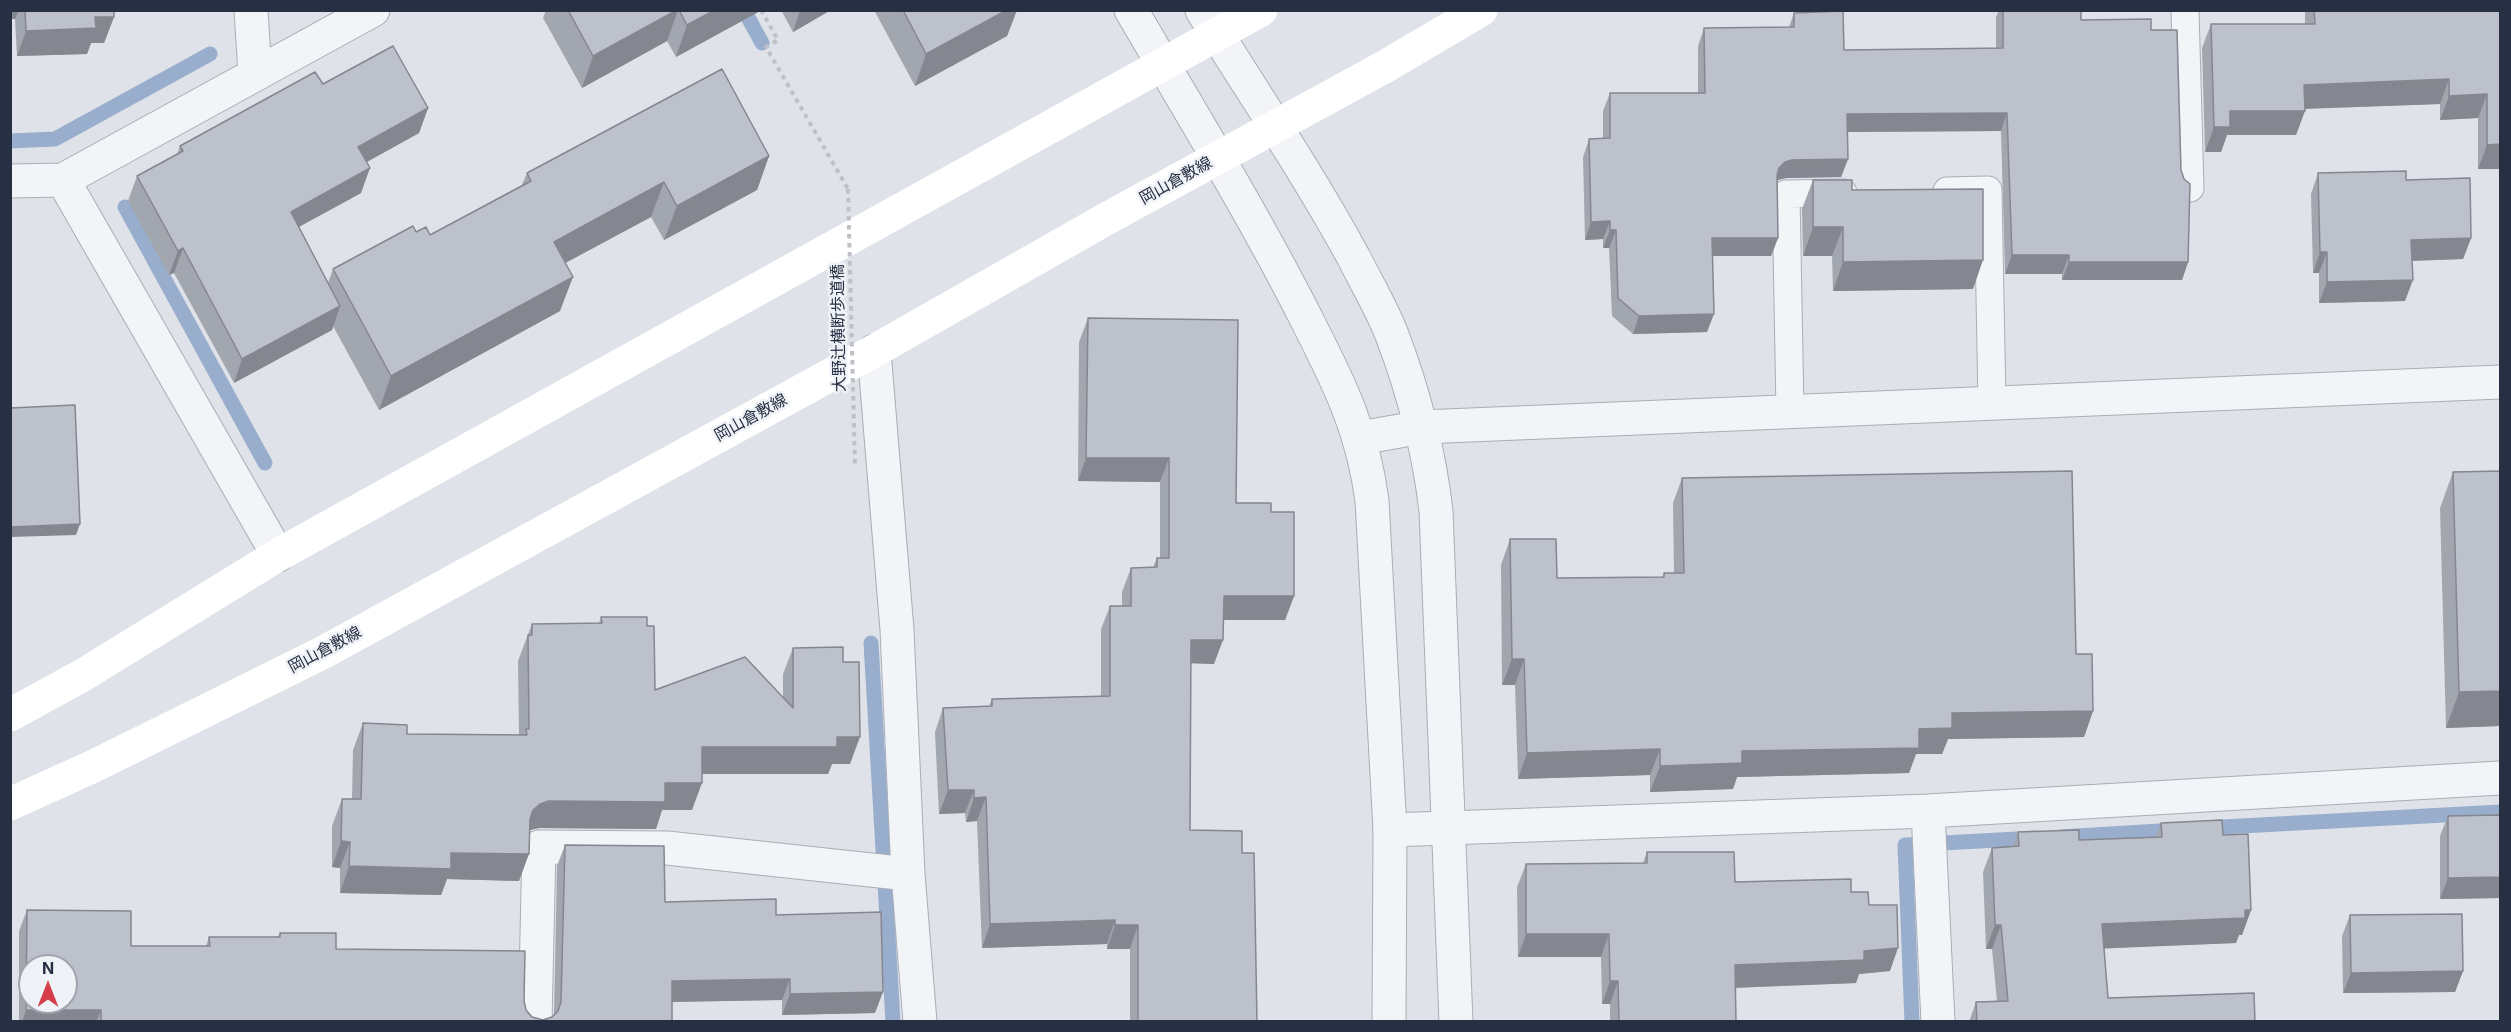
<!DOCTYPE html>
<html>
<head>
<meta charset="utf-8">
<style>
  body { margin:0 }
  #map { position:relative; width:2511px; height:1032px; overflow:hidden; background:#dfe3e9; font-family:Inter,sans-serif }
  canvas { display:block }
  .frame { position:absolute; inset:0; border:12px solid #272f42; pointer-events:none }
  .north { position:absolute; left:18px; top:954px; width:60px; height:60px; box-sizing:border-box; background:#eff2f7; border:2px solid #9fa4af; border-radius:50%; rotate:0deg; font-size:16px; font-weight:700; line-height:24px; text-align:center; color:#272f42 }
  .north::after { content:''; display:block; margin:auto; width:21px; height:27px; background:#d63d4c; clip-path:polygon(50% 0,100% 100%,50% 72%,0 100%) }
</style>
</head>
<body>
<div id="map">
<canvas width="2511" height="1032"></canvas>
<div class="frame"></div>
<div class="north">N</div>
</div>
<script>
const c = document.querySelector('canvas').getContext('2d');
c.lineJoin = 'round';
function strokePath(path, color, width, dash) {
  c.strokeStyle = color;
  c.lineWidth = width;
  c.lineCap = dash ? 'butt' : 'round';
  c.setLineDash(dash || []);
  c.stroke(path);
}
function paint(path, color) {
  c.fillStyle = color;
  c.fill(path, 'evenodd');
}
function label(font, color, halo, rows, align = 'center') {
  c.font = font + ' Inter,"Noto Sans JP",sans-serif';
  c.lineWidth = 5;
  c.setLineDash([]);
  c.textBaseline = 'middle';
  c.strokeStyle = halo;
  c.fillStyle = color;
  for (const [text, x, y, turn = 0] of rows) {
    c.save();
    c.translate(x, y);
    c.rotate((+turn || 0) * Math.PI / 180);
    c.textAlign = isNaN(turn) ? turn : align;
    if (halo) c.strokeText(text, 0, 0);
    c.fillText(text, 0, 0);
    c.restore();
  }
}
strokePath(new Path2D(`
  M744 10 762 43
  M10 141 55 139 210 54
  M125 207 265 463
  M871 643 893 1022
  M2204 828 2500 812
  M2060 837 2177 830
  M1912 1022 1905 845 2036 838`), '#98aecc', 15);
const service = new Path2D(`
  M2185 10 2190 188
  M1947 191 1988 190 1992 403
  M1790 411 1786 194 1843 193`);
const minor = new Path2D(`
  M251 10 255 74
  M1131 10 1218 158
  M63 180 278 555
  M10 181 63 180 373 10
  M874 351 897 630 908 874 920 1022
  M1928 811 1938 1022
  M1390 830 1928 811 2500 778
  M535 1022 539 847 667 848 908 874`);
const tertiary = new Path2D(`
  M1202 10C1253 93 1308 173 1354 258 1367 284 1382 309 1392 335 1414 393 1429 450 1436 511L1456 1022
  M1218 158C1250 213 1281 268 1310 326 1341 387 1363 432 1372 501L1390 830 1389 1022
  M1360 438 1422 427 2500 382`);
strokePath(service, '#a8adb7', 29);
strokePath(minor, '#a8adb7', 35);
strokePath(tertiary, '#a8adb7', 35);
strokePath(new Path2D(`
  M761 10 778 40 766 47 848 189`), '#bdc1c8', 4, [4.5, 4.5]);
strokePath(service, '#f2f4f7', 27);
strokePath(minor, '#f2f4f7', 33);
strokePath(tertiary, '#f2f4f7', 33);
strokePath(new Path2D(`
  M10 715 83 675 278 555 1261 10
  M10 804 96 765 324 652 874 351 1106 219 1386 66 1481 10`), '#fff', 33);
strokePath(new Path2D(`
  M848 189 855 467`), '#bdc1c8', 4, [4.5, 4.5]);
paint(new Path2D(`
  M10 10H114V17L104 43H91L87 54 17 56 15 19Z
  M546 10H762L676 57 667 41 582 88 543 18Z
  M781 10H831L793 32Z
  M874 10H1017L1007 36 915 86Z
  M1999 10H2081V20L2151 30 2181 170 2188 262 2182 280H2062V274H2005L2001 131 1847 132 1848 159 1841 177 1786 178 1778 180 1777 182 1778 238 1771 256H1712L1707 332 1633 334 1612 316 1609 248H1603V239L1585 240 1583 157 1589 139 1603 138V111L1610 93H1698V46L1704 28 1789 27 1794 13 1844 50 1996 48V17Z
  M2305 10H2500V169H2478V118L2440 120V104L2305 109 2296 135H2227L2221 152H2205L2202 48 2211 24H2305Z
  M323 84 428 108 419 133 366 162 361 193 299 227 328 283 333 269 416 232 430 235 522 185 527 173 769 156 757 190 664 240 651 217 565 263 560 311 379 410 333 326 332 330 234 383 174 273 169 275 128 201 137 176 177 154 180 146Z
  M2318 173 2406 180 2471 238 2463 259 2412 261 2405 301 2319 303V273H2313L2311 194Z
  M1813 180 1852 190 1973 289 1833 291 1832 256H1803L1802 209Z
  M1088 318 1236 503 1271 512 1294 596 1285 620H1223L1214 664 1191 663 1190 830 1242 853 1257 1022H1130V949H1107V944L982 948 977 821 966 822 965 813 939 814 935 732 943 708 989 706 992 699 1101 696V629L1110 606H1122V592L1131 568 1153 567 1157 558H1160V482L1078 481 1079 342Z
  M2500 471V726L2446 728 2440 508 2453 472Z
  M1682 478 2076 654 2093 711 2084 737 1948 739 1942 754H1916L1909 773 1737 777 1733 789 1650 792V775L1518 779 1515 685H1502L1501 565 1510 539 1557 578 1663 577 1664 573H1674L1673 503Z
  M601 617 647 626 655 690 783 697V674L793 648 843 662 850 764H832L828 774H702L692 810H662L656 829 539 828 530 830 519 881 447 879 441 895 340 893V868L332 867V826L342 799H352L353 750 363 723 407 734 519 735 518 661 532 624 599 623Z
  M2500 815V898L2440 899V836L2448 816Z
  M2161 823 2223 835 2251 910 2242 935H2239L2236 943 2104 948 2108 998 2255 1022H1969L1976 1002 1997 1001 1992 949H1986L1983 872 1992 848 2013 846 2018 832 2079 840 2156 837Z
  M565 845 665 902 776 915 875 1013 782 1015V1000L672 1002V1022H19V931L27 910 131 946H206L209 937H278L280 933 524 1001 526 1010 532 1017 543 1020 552 1017 554 1015 557 866Z
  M1647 852 1735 882 1851 892 1869 905 1890 971 1859 974 1856 983 1735 988 1736 1022H1610V1004H1602L1601 957H1518L1517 887 1526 864 1643 863Z
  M2350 915 2463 971 2455 992 2343 993 2342 936Z`), '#a2a6af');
paint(new Path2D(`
  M10 10H19L15 19H10Z
  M677 10H678L667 41 582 88 593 56Z
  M715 10H762L676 57 687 25Z
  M800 10H831L793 32Z
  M1007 10H1017L1007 36 915 86 926 54Z
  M95 17H114L104 43H91L87 54 17 56 26 31Z
  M2449 79 2440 104 2296 109 2304 85Z
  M2487 94 2478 118 2440 120 2449 96Z
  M428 108 419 133 349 172 358 147Z
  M2230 111H2305L2296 135H2227L2221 152H2205L2214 127Z
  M2007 113 2001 131 1841 132 1847 114Z
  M2500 144V169H2478L2487 145Z
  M769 156 757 190 664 240 677 206Z
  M1848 159 1841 177 1786 178 1778 180 1773 186 1779 168 1785 162 1792 160Z
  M370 168 361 193 282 236 291 212Z
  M664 182 651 217 541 276 554 242Z
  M1610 221 1603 239 1585 240 1591 222Z
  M1813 227H1843L1832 256H1803Z
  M1610 230H1616L1609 248H1603Z
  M1712 238H1778L1771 256H1705Z
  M2471 238 2463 259 2404 261 2411 240Z
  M183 248 174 273 169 275 178 251Z
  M2320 252H2327L2319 273H2313Z
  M2012 255H2069L2062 274H2005Z
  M1983 260 1973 289 1833 291 1843 262Z
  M2069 262H2188L2182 280H2062Z
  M573 277 560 311 379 410 391 376Z
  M2413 280 2405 301 2319 303 2327 282Z
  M340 306 332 330 234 383 242 359Z
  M1714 314 1707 332 1633 334 1639 316Z
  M1086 458H1169L1160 482 1078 481Z
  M80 524 76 535 10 537V527Z
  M1224 596H1294L1285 620H1215Z
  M1191 640H1223L1214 664 1182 663Z
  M1512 659H1524L1515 685H1502Z
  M2500 691V726L2446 728 2459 692Z
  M2093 711 2084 737 1948 739 1942 754H1916L1909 773 1737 777 1733 789 1650 792 1660 766 1742 751 1952 713Z
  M837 737H860L850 764H832L828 774H692L702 747Z
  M1660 749 1650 775 1518 779 1527 753Z
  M665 783H702L692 810H662L656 829 539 828 530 830 523 837 533 810 540 804Z
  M948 790H974L965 813 939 814Z
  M986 797 977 821 966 822 974 798Z
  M341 841 350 842 340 868 332 867Z
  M451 853 529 854 519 881 447 879 441 895 340 893 349 866Z
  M2500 877V898L2440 899 2448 878Z
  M2245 910H2251L2242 935H2239L2236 943 2093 949 2102 924Z
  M1115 920 1107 944 982 948 990 924Z
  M1115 925H1138L1130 949H1107Z
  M1995 925H2001L1992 949H1986Z
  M1526 934H1609L1601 957H1518Z
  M1898 948 1890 971 1859 974 1856 983 1726 988 1735 965 1864 951Z
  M2463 971 2455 992 2343 993 2351 973Z
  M790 979 782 1000 664 1002 672 981Z
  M1610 981H1618L1610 1004H1602Z
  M883 992 875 1013 782 1015 790 994Z
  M26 1010H101L96 1022H22Z`), '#84878f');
const building = new Path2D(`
  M25 10H114V17H95L96 28 26 31Z
  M568 10H677L593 56Z
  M679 10H715L687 25Z
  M903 10H1007L926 54Z
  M2003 10H2081V20L2151 19V30H2177L2181 170 2184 179 2190 184 2188 262H2069V255H2012L2007 113 1847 114 1848 159 1792 160 1785 162 1779 168 1777 176 1778 238H1712L1714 314 1639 316 1618 298 1616 230H1610V221L1591 222 1589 139 1610 138V93H1705L1704 28 1794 27V13L1843 11 1844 50 2003 48Z
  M2314 10H2500V144L2487 145V94L2449 96V79L2304 85 2305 111H2230V127H2214L2211 24H2315Z
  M393 46 428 108 358 147 370 168 291 212 340 306 242 359 183 248 178 251 137 176 183 151 180 146 315 72 323 84Z
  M722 69 769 156 677 206 664 182 554 242 573 277 391 376 333 269 413 226 416 232 426 227 430 235 531 181 527 173Z
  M2406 171V180L2470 178 2471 238 2411 240 2413 280 2327 282V252H2320L2318 173Z
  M1813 180H1852V190L1983 189V260L1843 262V227H1813Z
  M1088 318 1238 320 1236 503H1271V512H1294V596H1224L1223 640H1191L1190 830 1242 831V853H1254L1257 1022H1138V925H1115V920L990 924 986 797 974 798V790H948L943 708 992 706V699L1110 696V606H1131V568L1157 567V558H1169V458H1086Z
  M75 405 80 524 10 527V408Z
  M2072 471 2076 654H2092L2093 711 1952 713V728L1919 729V748L1742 751V763L1660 766V749L1527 753 1524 659H1512L1510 539H1556L1557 578 1664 577V573H1684L1682 478Z
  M2500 471V691L2459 692 2453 472Z
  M601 617H647V626H654L655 690 745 657 793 708V648L843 647V662H859L860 737H837V747H702V783H665V802L549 801 540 804 533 810 530 819 529 854 451 853V869L349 866 350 842 341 841 342 799H361L363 723 407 725V734L527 735 526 729H529L528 635H532V624L602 623Z
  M2500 815V877L2448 878V816Z
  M2222 820 2223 835 2248 834 2251 910H2245V918L2102 924 2108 998 2254 993 2255 1022H1977L1976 1002 2008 1001 2001 925H1995L1992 848 2019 846 2018 832 2079 830V840L2162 837 2161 823Z
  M565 845 664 846 665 902 776 899V915L881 912 883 992 790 994V979L672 981V1022H101V1010H26L27 910 131 911V946H210L209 937H280V933H336V949L525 951 524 1001 526 1010 532 1017 543 1020 552 1017 558 1011 561 1002ZM30 966H66V1002H30Z
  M1647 852H1734L1735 882 1851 879V892H1868L1869 905H1897L1898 948 1864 951V960L1735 965 1736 1022H1619L1618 981H1610L1609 934H1526V864L1647 863Z
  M2462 914 2463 971 2351 973 2350 915Z`);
paint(building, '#bcc1cc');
strokePath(building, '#84878f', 1.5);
label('16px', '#272f42', '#eff2f7', [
  ["岡山倉敷線",1176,181,-29],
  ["大野辻横断歩道橋",839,328,-91],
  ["岡山倉敷線",751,418,-29],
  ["岡山倉敷線",325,650,-28]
]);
</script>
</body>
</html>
